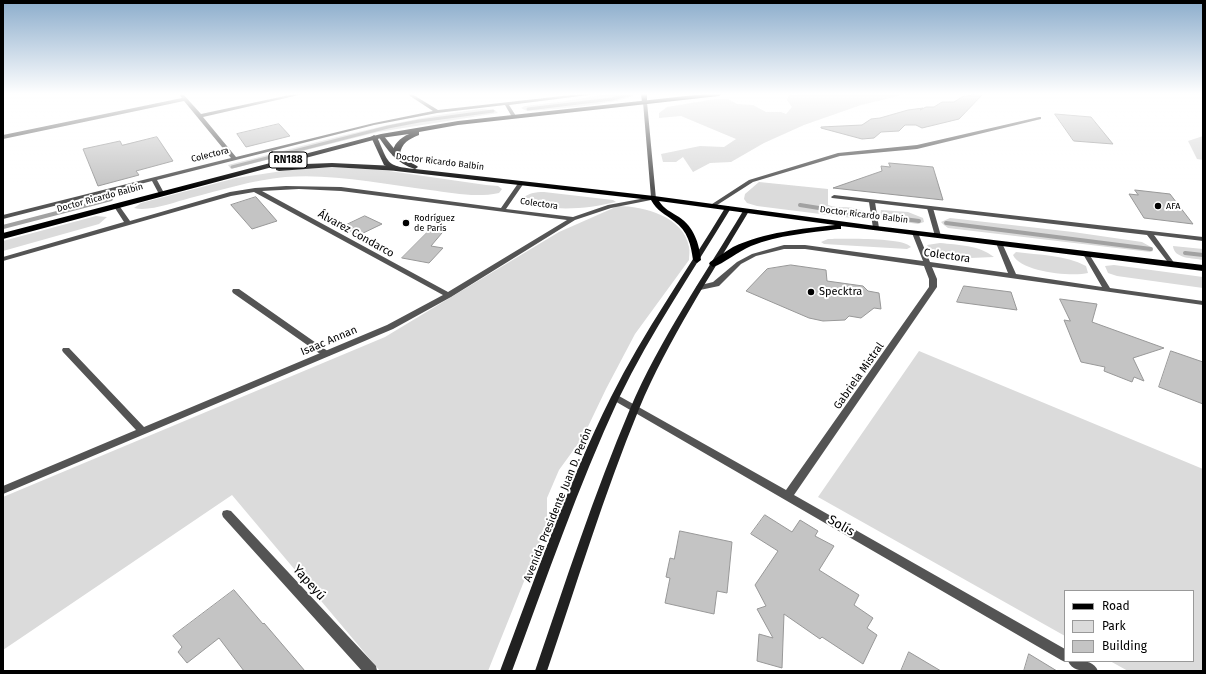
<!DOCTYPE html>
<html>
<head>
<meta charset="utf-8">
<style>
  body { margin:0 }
  #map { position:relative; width:1206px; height:674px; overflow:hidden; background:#fff; font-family:"Fira Sans",sans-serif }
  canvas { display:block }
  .frame { position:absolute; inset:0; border:4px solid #000; pointer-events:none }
  .legend { position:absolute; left:1064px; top:590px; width:130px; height:72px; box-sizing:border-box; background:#fff; border:1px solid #999; margin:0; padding:5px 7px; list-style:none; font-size:12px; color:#000 }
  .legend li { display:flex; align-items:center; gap:8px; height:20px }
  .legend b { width:20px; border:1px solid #999 }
</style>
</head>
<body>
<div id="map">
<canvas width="1206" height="674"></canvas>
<div class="frame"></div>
<ul class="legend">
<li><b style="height:5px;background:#000"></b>Road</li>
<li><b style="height:11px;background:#dbdbdb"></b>Park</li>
<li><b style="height:11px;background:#c4c4c4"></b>Building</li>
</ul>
</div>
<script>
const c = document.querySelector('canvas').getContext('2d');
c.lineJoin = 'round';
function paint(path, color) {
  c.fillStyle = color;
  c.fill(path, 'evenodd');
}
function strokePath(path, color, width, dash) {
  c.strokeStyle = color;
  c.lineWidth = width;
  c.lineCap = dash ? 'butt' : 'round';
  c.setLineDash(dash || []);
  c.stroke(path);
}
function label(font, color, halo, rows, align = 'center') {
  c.font = font + ' "Fira Sans",sans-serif';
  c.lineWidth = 4;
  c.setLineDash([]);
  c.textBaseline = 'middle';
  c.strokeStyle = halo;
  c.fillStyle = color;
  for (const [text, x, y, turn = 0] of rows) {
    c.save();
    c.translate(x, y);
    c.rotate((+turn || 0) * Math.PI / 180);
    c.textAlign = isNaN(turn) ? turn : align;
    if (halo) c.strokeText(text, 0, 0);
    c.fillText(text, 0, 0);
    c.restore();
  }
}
paint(new Path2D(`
  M607 94H636C625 104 545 110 527 111L521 108 525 106 559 102Z
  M803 94H907L861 105 804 125 764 143 731 162 710 163 693 172 683 157 676 162H663L661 154 700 146 724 147 736 139 681 116 659 118V113L667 107 715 99H728L737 104 753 105 766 112H781L786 114 792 107 787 100 789 95Z
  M482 109 495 110 498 113 378 132 231 169 228 165C312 144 395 119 482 109Z
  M1203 136V160L1197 159 1188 141Z
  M333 167 382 170 486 185 498 186 502 189 499 193C475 198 453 193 430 190 384 184 330 173 285 177 253 180 221 190 190 198 175 202 149 212 134 208L141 203 236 178 289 170Z
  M759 182 828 189V205C840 210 859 203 867 216L860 219 757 206 747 203 744 199 745 194Z
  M544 192 613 200 616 202C587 209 553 212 524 202L522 199C528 193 535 192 544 192Z
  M618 206C644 206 684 217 689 247 690 251 689 256 689 260L635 334 606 389 583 437 559 470 547 498V524L488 671H380L232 495 3 650V497L385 337 559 232Z
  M881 210 908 212 923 218 924 222 918 224 884 219 880 217Z
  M96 216 107 217 99 224 3 251V241Z
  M950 218 1073 232 1142 242 1151 247 1153 251 1150 252 948 228 944 225 941 222Z
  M828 239C844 239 902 237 911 247L907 249 824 244 821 242Z
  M940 243C958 245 979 245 994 257L970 258 932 252 927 245Z
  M1173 246 1203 249V260C1193 258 1174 259 1173 246Z
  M1016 252C1039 255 1065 255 1086 266L1088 273C1072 277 1021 272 1013 255Z
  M1114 265 1203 277V288L1117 276 1108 273 1105 266Z
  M919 351 1203 469V671H1128L1110 661H1193V591H1065V636L818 497Z`), '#dbdbdb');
strokePath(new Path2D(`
  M528 109 612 99 631 94
  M232 167 388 127 419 121 493 111`), '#a2a2a2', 3);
strokePath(new Path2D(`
  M800 205 863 215
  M888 217 919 221
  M946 223 1151 249
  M3 227 111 199
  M1185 253 1203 255`), '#a2a2a2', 4);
const building = new Path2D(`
  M976 94H983L959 119 922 128 916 125H905L899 131 881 132 874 138 862 139 821 128V127L862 125 871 119 880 118 908 110 923 108 920 110 926 107H934L942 102H954L962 97Z
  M1055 114 1091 117 1113 144 1074 141Z
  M279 124 290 136 246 147 237 134Z
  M157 137 173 161 136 171 139 175 98 186 83 149 120 141 122 145Z
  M889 163 933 167 943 200 833 188 882 171 881 166 890 167Z
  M1135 190 1170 194 1193 224 1144 218 1129 194 1138 195Z
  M256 197 277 221 252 229 231 205Z
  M365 216 382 224 359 235 342 227Z
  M440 220 447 227 431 246 443 248 429 263 402 258Z
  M791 265 826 270 827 281 863 286 868 291 879 293 881 309 874 308 861 318 849 316 845 320 823 321 809 318 746 291 767 269Z
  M964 286 1011 292 1017 310 957 302Z
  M1060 299 1097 304 1092 322 1164 348 1133 358 1144 381 1134 377 1132 382 1104 371 1105 367 1081 362 1064 320 1070 321Z
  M1171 351 1203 362V404L1159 387Z
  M765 515 792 532 800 520 818 531 815 536 834 546 819 570 859 595 854 605 873 618 867 628 877 635 863 664 822 637 820 639 784 614 782 668 757 661 759 634 773 638 757 609 766 606 755 585 778 551 751 534Z
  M680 531 732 542 727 593 717 591 714 614 665 603 670 578 666 577 670 558 674 559Z
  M234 590 263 624 264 623 305 671H244L219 638 187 663 178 652 182 647 173 636Z
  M909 652 941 671H901Z
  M1029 654 1057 671H1024Z`);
paint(building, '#c4c4c4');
strokePath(building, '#989898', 1);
paint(new Path2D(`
  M1039 117H1041V119L917 149 840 156 753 182 714 207H710L709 206 749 180 838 153 917 145Z
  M872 200 875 202 879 228 876 230 873 228 869 202Z
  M930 206 933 208 941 236 940 237H936L935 236 927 208Z
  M233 289H239L329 352 330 354 329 356H323L233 293 232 291Z`), '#545454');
paint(new Path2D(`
  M179 94H183L201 114 294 94H301L299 95 203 117 236 157 374 123 433 111 407 94H412L438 110 580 94H591L589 95 509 105 516 116 514 117H512L505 105 437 113 374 125 157 180 164 193 163 194H159L152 181 3 219V215L231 158 184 101 3 139V135L182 98Z
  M645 101 647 102 656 199 611 208 575 220 451 297 393 329 3 494V486L136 430 63 352 62 350 63 348H69L144 427 387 325 443 295 254 192 231 196 3 261V257L124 222 113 205 114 204H118L130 221 230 192 255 188 286 186 341 187 501 208 519 182 521 181 524 183 506 209 573 217 608 205 651 197 643 102ZM299 189 341 191 567 220 448 292 262 191Z
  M834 195 1203 237V241L1154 235 1175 264 1172 266 1170 265 1147 235 832 198 831 197Z
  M915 231 918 233 930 262 1008 273 996 243 999 241 1002 243 1016 274 1102 287 1083 254 1086 252 1089 254 1110 288 1203 301V305L932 267 937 279V287L794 495 1065 649V661C1077 661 1093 658 1098 671 1088 671 1073 673 1068 661L1065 662 1061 660 613 400 612 398 613 396H619L786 490 929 287V279L924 266 805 249H784L756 256 741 264 719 286 700 290 696 288 697 286 713 282 737 262 752 254 784 245H805L923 261 912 233Z
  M227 510 231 511 376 666 377 671H362L223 517 222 514 223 511Z`), '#545454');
paint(new Path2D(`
  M728 206 731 208C693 271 651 332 619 398 578 486 546 580 512 671H500C535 579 567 485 611 397 644 331 687 271 725 208Z
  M746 209 749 211C711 275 668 340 639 409 604 494 577 583 547 671H535C565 583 594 494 630 409 660 339 704 276 743 211Z`), '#212121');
paint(new Path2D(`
  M641 94H647V103L642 102Z
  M374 135 377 137C389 163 385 166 415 169 397 164 388 151 378 136L379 135H383L401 157 417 166 418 167 415 169 654 196 876 226 1203 265V271L841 226V229H838C809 233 778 235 751 246 739 251 723 264 713 267L709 264 710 262C718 257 725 252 733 247 765 232 801 229 835 225L659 201C664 209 671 212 679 217 694 227 699 243 701 260L697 263 693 260C691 245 688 231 674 221 665 214 657 211 651 200L396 171 384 165 371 137Z`), '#000');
paint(new Path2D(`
  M704 94H722L719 96 458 125 419 132V135C409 139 401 143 400 155L396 157 392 155C393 144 400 138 409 134L381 138 279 165 332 163 396 166 399 167 400 169 399 171 332 167 279 171 276 170V166L3 239V233L381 134 458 121Z`), '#000');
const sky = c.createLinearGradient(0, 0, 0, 188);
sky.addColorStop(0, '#8cadcc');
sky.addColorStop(0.5, '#fff');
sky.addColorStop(1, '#ffffff00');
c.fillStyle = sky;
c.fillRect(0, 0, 1206, 188);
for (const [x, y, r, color] of [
  [1158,206,4,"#000"],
  [406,223,4,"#000"],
  [811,292,4,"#000"]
]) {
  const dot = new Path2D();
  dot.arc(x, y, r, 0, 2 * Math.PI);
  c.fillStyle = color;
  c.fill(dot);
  strokePath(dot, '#fff', 1.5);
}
label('9px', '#000', '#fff', [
  ["Colectora",210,155,-14],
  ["Doctor Ricardo Balbín",440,162,7],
  ["Doctor Ricardo Balbín",100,198,-15],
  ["Colectora",539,204,8],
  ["Doctor Ricardo Balbín",864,215,7]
]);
label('9px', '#000', '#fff', [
  ["AFA",1166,206],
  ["Rodríguez",414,218],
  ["de París",414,228]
], 'left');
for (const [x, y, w] of [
  [288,160,38]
]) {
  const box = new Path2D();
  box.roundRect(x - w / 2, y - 8, w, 16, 3);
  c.fillStyle = '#fff';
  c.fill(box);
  strokePath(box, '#000', 1);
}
label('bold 10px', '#000', null, [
  ["RN188",288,160]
]);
label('11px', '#000', '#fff', [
  ["Álvarez Condarco",356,234,29],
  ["Colectora",947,256,8],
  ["Isaac Annan",329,341,-23],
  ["Gabriela Mistral",859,376,-55],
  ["Avenida Presidente Juan D. Perón",558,505,-68]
]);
label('11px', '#000', '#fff', [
  ["Specktra",819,292]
], 'left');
label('13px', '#000', '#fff', [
  ["Solís",841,526,30],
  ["Yapeyú",309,583,48]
]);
</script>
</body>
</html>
